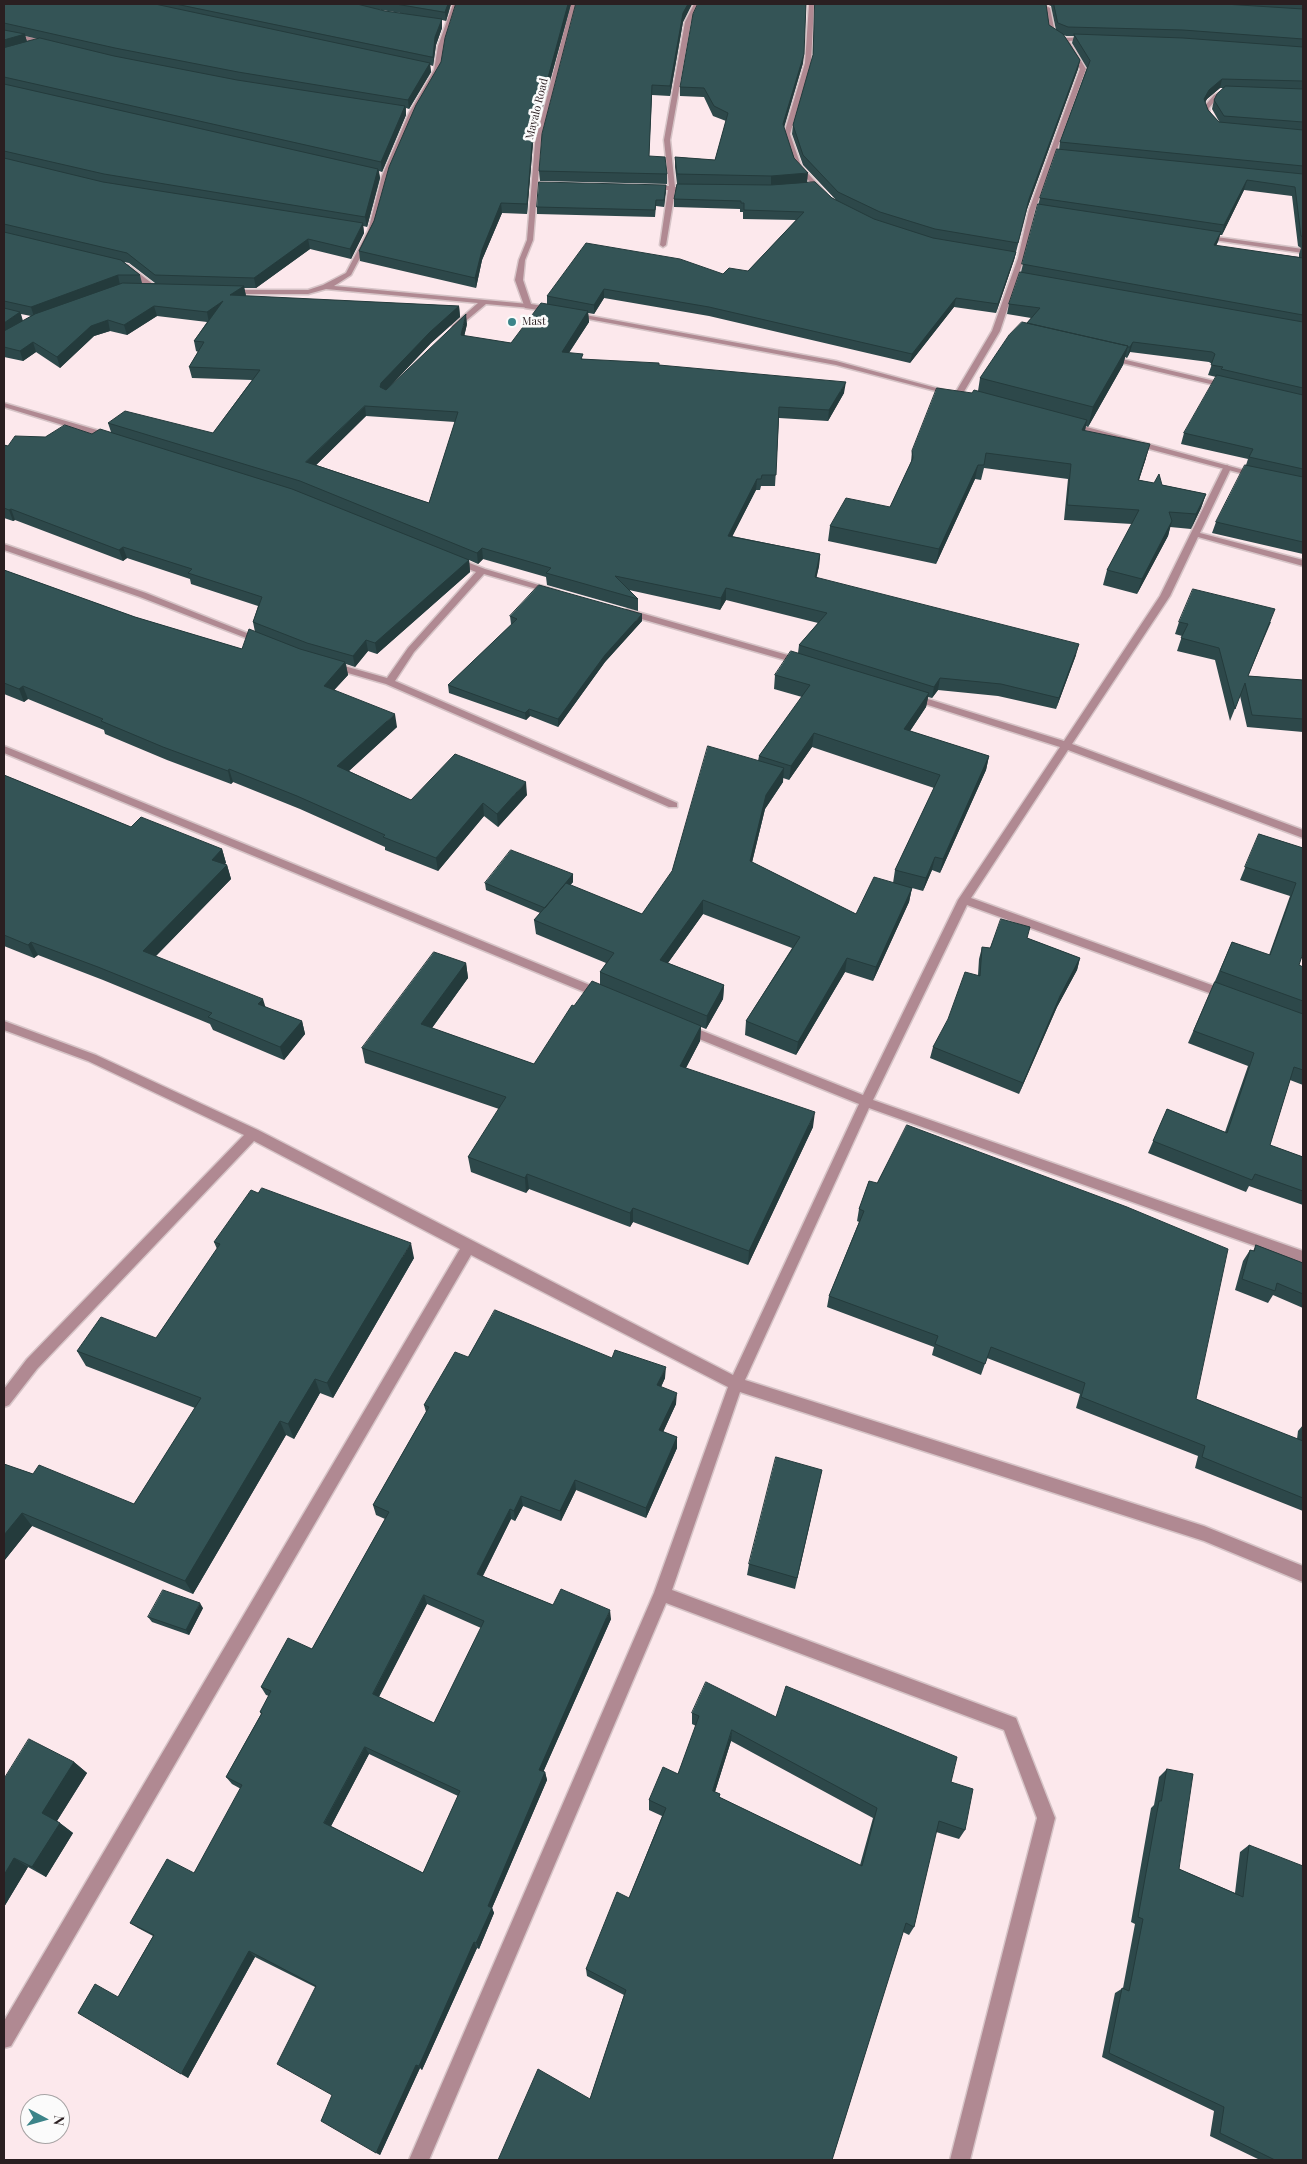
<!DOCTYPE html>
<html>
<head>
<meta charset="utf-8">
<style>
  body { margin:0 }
  #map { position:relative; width:1307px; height:2164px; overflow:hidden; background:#fce8ec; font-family:"Playfair Display",serif }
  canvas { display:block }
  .frame { position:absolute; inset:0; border:5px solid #2a1f21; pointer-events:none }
  .north { position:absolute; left:20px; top:2094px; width:50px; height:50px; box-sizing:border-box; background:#fbfbfb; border:1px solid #a7a3a4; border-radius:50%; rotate:96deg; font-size:14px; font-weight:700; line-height:20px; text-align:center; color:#2a1f21 }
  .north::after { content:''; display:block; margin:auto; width:18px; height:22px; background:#3c8489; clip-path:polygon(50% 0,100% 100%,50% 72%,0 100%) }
</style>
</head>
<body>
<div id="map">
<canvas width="1307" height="2164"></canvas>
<div class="frame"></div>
<div class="north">N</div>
</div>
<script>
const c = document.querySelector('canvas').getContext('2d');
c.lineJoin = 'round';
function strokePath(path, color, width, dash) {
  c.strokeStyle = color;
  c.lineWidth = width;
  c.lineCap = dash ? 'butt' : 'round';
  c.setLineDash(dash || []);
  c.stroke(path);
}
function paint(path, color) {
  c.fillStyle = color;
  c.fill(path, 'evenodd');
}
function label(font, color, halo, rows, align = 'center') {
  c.font = font + ' "Playfair Display",serif';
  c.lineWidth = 5;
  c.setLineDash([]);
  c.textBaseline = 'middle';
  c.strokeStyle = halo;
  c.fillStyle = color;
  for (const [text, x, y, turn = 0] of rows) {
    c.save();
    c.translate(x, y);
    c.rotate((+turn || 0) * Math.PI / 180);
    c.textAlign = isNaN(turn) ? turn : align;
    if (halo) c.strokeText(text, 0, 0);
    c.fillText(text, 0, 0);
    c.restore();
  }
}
const minor = new Path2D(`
  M453 4H459L444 46 440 70 415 113 388 176 374 231 351 275 334 286 528 304H531V308L486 304 455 330H452V326L478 303 326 289 308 294H225V290H308L323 285 346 273 368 231 382 176 409 113 434 70 438 46Z
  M694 4H699L691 22 670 140 675 187H693L696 189 693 191H675L666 245 663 247 660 245 668 190H650L647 188 650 186H669L664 140 685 22Z
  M809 4H814L811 63 790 134 801 166 825 192 826 193 823 195 795 167 784 134 805 63Z
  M1036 4H1042L1050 8 1055 33 1062 37V39L1050 35 1046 10Z
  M4 32 48 41 51 43 48 45 4 36Z
  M1065 38 1090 37 1093 39 1069 41 1086 69 1035 210 1024 258 1000 331 962 395 955 397 954 395 992 331 1018 258 1029 210 1080 69 1062 40Z
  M1230 89 1232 92 1218 97 1209 108 1210 116 1215 121 1210 122 1204 117 1203 108 1214 95Z
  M1202 235 1303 249V253L1200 238 1199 237Z
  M128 265 157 287 167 289C153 298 136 277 126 268L125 267Z
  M1105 355 1227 384 1231 386 1227 388 1105 359Z
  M4 403 114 435 115 437 108 439 4 407Z
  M1227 465 1231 468 1200 533 1303 560V566L1198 537 1170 596 1072 744 1303 830V838L1068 750 971 898 1231 992 1233 995 1227 999 1223 998 967 905 873 1100 1303 1251V1263L869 1108 745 1380 1204 1526 1303 1566V1582L1204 1541 740 1392 672 1590 1016 1718 1055 1818 970 2160H950L1037 1818 1004 1730 666 1603 429 2160H409L654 1593 728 1387 471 1255 11 2046 4 2048V2021L460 1249 254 1141 37 1369 9 1405 4 1407V1389L27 1359 244 1135 88 1061 4 1030V1021L96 1055 258 1130 733 1375 859 1104 682 1032 680 1029 682 1026H690L863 1095 958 900 1060 747 909 699 907 697 909 695H915L1064 741 1160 596 1223 468Z
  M4 544 146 593 267 641 262 644 259 643 140 597 4 550Z
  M454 557 485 569 559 591 554 594 484 574 414 652 395 681 677 803V807H669L386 684 327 667V663L330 662 387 678 408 648 476 572 451 562V558Z
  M627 609 805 660 807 662 802 665 799 664 624 614 622 612Z
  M4 746 607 992 609 995 603 999 599 998 4 753Z`);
const tertiary = new Path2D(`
  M571 4H577L541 143 533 240 525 260 523 280 531 304 555 308V312H552L525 308 515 280 519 260 527 240 535 143Z
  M569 312 836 361 955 393 951 395 836 365 572 316H569Z
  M1066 423H1072L1262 475 1255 477 1066 427Z`);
strokePath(minor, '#d6c4c7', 3);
strokePath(tertiary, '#d6c4c7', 3);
paint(minor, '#b08992');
paint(tertiary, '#b08992');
paint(new Path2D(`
  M4 4H451L446 21 442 20V28L436 45 433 66 430 65 431 72 409 109 406 108V115L382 172 379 171 380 178 367 227 363 226 364 233 351 259 310 249 256 288H244L246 296 459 306 460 317 431 343 388 388 467 324 464 336 511 343 547 304V296L748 271 796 220 743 219V212H740V209L674 207V199L677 184 675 167V157L715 160 726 121 713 116 704 97 680 96V87L806 4 803 63 784 128 794 158 807 182 836 200 803 165 792 134 793 125 813 56 815 4H1303V554L1212 533 1216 522 1246 465 1248 459 1181 444 1184 433 1216 377 1208 375 1212 364 1209 362 1130 352 1127 358 1125 357 1123 365 1088 427 1086 426 1085 431 1146 458 1139 480 1206 494 1201 508 1191 529 1170 527 1168 536 1137 594 1103 585 1107 570 1132 524 1064 520 1068 479 984 468 981 480 975 479 936 564 828 541 830 526 890 507 911 462 912 451 972 393 978 391 980 378 1031 318 1007 314 1009 304 1021 272 1040 198 1059 150 1060 142 1087 68 1072 43 1074 36H1066L1064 35 1080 60 1078 69 1027 209 1014 260 996 313 954 307 910 363 709 316 604 298 594 314 588 313 589 322 569 353 583 359 659 365 844 393 828 421 779 418 775 486H761L760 490H756L732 536 820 554 819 566 816 578 1076 655 1056 709 998 696 938 690 932 698 928 697 926 707 910 731 989 756 986 770 940 873 932 870 923 891 912 888 909 902 873 981 845 972 796 1055 745 1035 746 1021 792 948 703 914 668 963 724 985 723 999 706 1029 701 1027 700 1041 686 1068 813 1127 748 1265 633 1222 630 1227 529 1189 526 1193 471 1172 468 1157 499 1109 365 1063 362 1048 466 963 468 978 432 1028 534 1064 574 1006 600 985V972L606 963 536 934 534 920 540 913 486 890 485 883 573 874V882L570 885 642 914 758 761 759 756 802 697 774 689 775 675 798 653 799 645 818 623 726 600 720 610 629 590 638 599V611L547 585 546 577 483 559 478 564 469 560 470 572 377 654 368 651 355 667 346 664 348 675 334 690 397 727 349 771 411 800 527 795 498 827 484 816 438 871 385 850V847L300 809 233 782 231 784 167 760 105 734 104 730 28 699 24 702 4 694V570L135 617 242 649 255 632 253 622 258 606 191 584 190 579 127 558 123 561 15 520 13 521 4 518V445L8 446 45 437 92 434 111 432 108 423 213 433 252 380 192 378 189 367 198 352 196 351 194 341 207 322 157 316 127 335 110 331 94 336 60 368 36 352 23 361 4 357ZM1046 4 1051 6 1056 30 1049 25ZM375 9 407 14 385 11ZM25 36 38 39 27 41ZM1220 88H1223L1214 100 1212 109 1220 123 1208 110 1205 102 1207 99ZM1244 190 1292 196 1298 246 1301 248 1299 254V257L1216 246 1220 235H1222ZM124 262 129 263 155 283H142L140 275ZM21 314 31 316 23 321ZM366 416 455 422 429 503 316 465ZM812 747 934 788 895 870 893 883 856 914 752 862 765 809 783 782V778L789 780Z
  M456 4H571L533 143 527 214 502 213 482 260 476 288 360 261 359 251 374 221 441 62Z
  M576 4H692L683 22 670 96 652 95 649 156 667 174V184L540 181 539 171Z
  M666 185 664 207 656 206 655 217 537 214V207Z
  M510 616 642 621 605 662 558 727 530 716 526 720 449 693 448 685 512 624H511Z
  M1179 622H1271L1248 676 1303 680V732L1247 727 1240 696 1230 721 1215 660 1177 651 1182 636 1175 634Z
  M4 775 131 827 222 849 226 863 224 864 227 865 231 879 156 956 265 1007 302 1021 305 1034 284 1060 213 1030 210 1024 103 980 38 955 34 958 4 946Z
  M1259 834 1303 848 1299 965 1303 967V1085L1290 1080 1270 1145 1303 1157V1205L1249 1186 1246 1192 1148 1153 1167 1109 1225 1132 1248 1066 1188 1043 1232 942 1269 955 1290 896 1240 880Z
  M1027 938 1080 958 1077 970 1057 1007 1019 1094 930 1058 933 1047 978 975 979 959 982 947 990 948Z
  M869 1181 1196 1399 1297 1439 1298 1431 1303 1425V1511L1195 1468 1198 1456 1076 1408 1080 1394 987 1358 981 1375 932 1355 934 1347 827 1307 829 1296 859 1222 857 1221 859 1209Z
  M214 1242 414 1258 333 1398 320 1393 294 1439 286 1435 193 1594 32 1526 4 1561V1464L33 1474 134 1504 195 1408 86 1366 77 1351 156 1338 217 1249Z
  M1256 1245 1303 1263V1308L1273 1295 1268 1303 1235 1290 1243 1261 1250 1250 1253 1251Z
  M468 1357 612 1358 665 1378 661 1387 676 1404 663 1432 677 1437V1448L646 1518 576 1490 561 1521 523 1506 515 1521 511 1519 483 1576 553 1605 611 1619 543 1772H545L547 1780 492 1908 494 1913 479 1949 477 1948 422 2070 420 2068 380 2155 332 2095 315 1987 255 1957 188 2078 118 1997 153 1936 138 1928 130 1923 194 1873 241 1789 232 1784 226 1777 261 1714 260 1712 269 1696 266 1695 261 1687 312 1649 385 1519 376 1515 373 1505 426 1412 424 1405ZM427 1604 481 1628 434 1723 379 1697ZM369 1754 458 1796 423 1873 331 1826Z
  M822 1470 795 1589 747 1575 749 1564Z
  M203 1608 189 1635 152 1622 148 1617Z
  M692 1713 776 1717 951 1782 965 1830 959 1839 936 1832 914 1927 909 1935 903 1932 832 2160H498L590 2099 624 1995 587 1976 586 1969 629 1898 662 1816 649 1810V1800L678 1774 696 1726 692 1724ZM731 1741 873 1818 860 1865 719 1797 720 1794 715 1792Z
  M74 1762 87 1773 57 1821 73 1833 46 1877 28 1867 4 1907V1779Z
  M1167 1769 1179 1869 1235 1893 1240 1852 1249 1845 1303 2160H1260L1210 2136 1214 2111 1102 2057 1115 1993 1123 1988 1135 1924 1131 1922 1151 1808 1154 1805 1159 1777Z`), '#2d484a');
paint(new Path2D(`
  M448 4H451L446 21 445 12Z
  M568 4H571L533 143 527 214V204L533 133Z
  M688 4H692L683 22 670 96V86L683 13Z
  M442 19V28L436 45 433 66V57L435 37Z
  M25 34 27 43 4 50V40Z
  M804 54 803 63 782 133 783 124Z
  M1080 60 1078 69 1027 209 1017 253 1029 199Z
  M430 63 431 72 409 109 408 100Z
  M1222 79 1220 88 1207 99 1202 109 1204 99 1209 90Z
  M405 106 406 115 382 172 381 162Z
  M378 169 380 178 367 227 365 217Z
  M808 173 807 183 771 186V176Z
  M1247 180 1244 190 1222 235 1224 225Z
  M666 185V192L664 207V200Z
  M501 203 502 213 482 260 476 288 475 278 482 250Z
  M363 223 364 233 351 259 350 249Z
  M1221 232 1218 242 1211 255 1214 245Z
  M308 239 310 249 256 288 254 278Z
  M1016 252 1014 260 996 313 998 304Z
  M118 275 120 285 34 317 31 307Z
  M244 286 246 296 230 295Z
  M604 289V298L594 314V305Z
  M956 298 954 307 910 363 912 354Z
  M223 301 209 323 207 312Z
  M154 306 157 316 127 335 124 325Z
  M459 306 460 317 431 343 383 394 380 387 381 383 430 332Z
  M588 311 589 322 562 363V352Z
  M20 312 23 323 4 336V323Z
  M466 314 467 324 462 346 461 335Z
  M108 320 110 331 94 336 60 368 57 357 91 326Z
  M33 342 36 352 23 361 20 351Z
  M1133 342 1130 352 1127 358 1130 347Z
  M1128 346 1123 365 1088 427 1093 407Z
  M846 382 844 393 828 421 829 410Z
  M365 406 366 416 308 473 306 462Z
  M1087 420 1084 434 1082 430Z
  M1150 444 1146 458 1134 495 1138 480Z
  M978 465 975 479 936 564 939 549Z
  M757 479 756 490 727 547 728 536Z
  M1206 494 1201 508 1191 529 1196 514Z
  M11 509 15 520 13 521 9 510Z
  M1172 521 1168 536 1137 594 1142 579Z
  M123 547 127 558 123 561 119 550Z
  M482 548 483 559 478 564 477 553Z
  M820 554 819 566 814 589 815 577Z
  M469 560 470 572 377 654 375 643Z
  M726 588V600L720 610 721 598Z
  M642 614V621L605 662 558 727V719L605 655Z
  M366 640 368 651 355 667 353 656Z
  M1079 644 1076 655 1056 709 1059 698Z
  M345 662 348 675 326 699 324 686Z
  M940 678 938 690 932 698 934 687Z
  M23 686 28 699 24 702 19 689Z
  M929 693 926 707 902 743 904 729Z
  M529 709 530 716 526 720 525 713Z
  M395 714 397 727 340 779 337 766Z
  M814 733 812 747 789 780 791 766Z
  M989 756 986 770 940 873 943 859Z
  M784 768 783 782 765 809 749 875 750 861 766 795Z
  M229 769 233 782 231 784 228 771Z
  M526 782 527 795 498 827 497 814Z
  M483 803 484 816 438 871 436 858Z
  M222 849 226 863 216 873 212 860Z
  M935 857 932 870 923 891 926 878Z
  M227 865 231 879 148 964 143 951Z
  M573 874V882L546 915 545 908Z
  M912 888 909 902 873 981 876 967Z
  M703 900V914L660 974V960Z
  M31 942 38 955 34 958 28 945Z
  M847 958 845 972 796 1055 798 1042Z
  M1080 958 1077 970 1057 1007 1019 1094 1023 1083 1060 996Z
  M466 963 468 978 424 1039 421 1024Z
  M724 985 723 999 706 1029 707 1016Z
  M263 999 267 1012 258 1004Z
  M302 1021 305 1034 284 1060 280 1047Z
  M701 1026 700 1041 679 1081 680 1066Z
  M815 1112 813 1127 748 1265 749 1251Z
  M527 1174 529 1189 526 1193 525 1178Z
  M633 1208V1222L630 1227V1213Z
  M411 1243 414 1258 333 1398 327 1383Z
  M666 1367 665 1378 657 1396V1385Z
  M315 1379 320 1393 294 1439 288 1424Z
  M677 1393 676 1404 659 1441V1430Z
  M280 1421 286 1435 193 1594 185 1581Z
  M677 1437V1448L646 1518V1508Z
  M575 1480 576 1490 561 1521 560 1511Z
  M521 1496 523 1506 515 1521 514 1511Z
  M510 1509 511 1519 479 1583 477 1574Z
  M22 1513 32 1526 4 1561V1535Z
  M424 1595 427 1604 376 1702 373 1694Z
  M200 1603 203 1608 189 1635 186 1630Z
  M610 1610 611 1619 541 1777 539 1770Z
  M732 1730 731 1741 712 1801 713 1791Z
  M365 1747 369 1754 329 1830 324 1823Z
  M74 1762 87 1773 55 1824 42 1813Z
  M545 1772 547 1780 492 1908 494 1913 479 1949 476 1943 488 1906Z
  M60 1823 73 1833 46 1877 32 1867Z
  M14 1858 28 1867 4 1907V1875Z
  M474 1942 477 1948 422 2070 419 2066Z
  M249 1951 255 1957 188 2078 181 2074Z
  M416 2065 420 2068 380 2155 376 2153Z`), '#243b3c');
const building = new Path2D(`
  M4 4H155L430 63 408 100 238 72 115 48 4 23Z
  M176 4H357L385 11 442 19 435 37 433 57Z
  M396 4H448L445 12Z
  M456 4H568L533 133 527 204 501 203 482 250 475 278 359 251 374 221 389 167 416 105 441 62 445 38Z
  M576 4H688L683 13 670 86 652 85 649 156 665 157 667 174 539 171 542 134Z
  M698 4H806L804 54 783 124 794 158 808 173 771 176 677 174 675 157 715 160 728 113 714 106 704 88 680 87 693 14Z
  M815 4H1046L1049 25 1063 34 1080 60 1029 199 1018 243 935 229 880 212 838 192 803 155 793 125 813 55Z
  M1054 4H1224L1303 9V39L1183 30 1068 27 1058 23Z
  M4 30 25 34 4 40Z
  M1074 34 1183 38 1303 47V81L1222 79 1209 90 1204 99 1208 110 1219 122 1303 130V166L1060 142 1090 61Z
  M40 38 114 56 237 80 405 106 381 162 4 77V48Z
  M4 84 378 169 365 217 104 174 4 151Z
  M1226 86 1303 89V122L1224 116 1214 100 1217 94Z
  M1057 149 1303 174V237L1301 236 1295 187 1247 180 1224 225 1040 198Z
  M4 158 103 182 363 223 350 249 308 239 254 278 155 275 127 253 4 224Z
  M539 182 666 185 664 200H656L655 210 537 207Z
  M815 182 832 198 874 219 933 238 1016 252 998 304 956 298 912 354 709 307 604 289 594 305 547 296 586 243 680 259 723 274 729 268 748 271 804 212 744 210V203H741V201L674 199 677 184 771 185Z
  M1038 204 1221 232 1214 245 1303 258V315L1022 264Z
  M4 232 121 260 140 275H118L31 307 4 301Z
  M1020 272 1303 322V388L1221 369 1223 367 1211 365 1215 354 1212 352 1133 342 1130 347H1127L1128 346 1027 323 1040 308 1009 304Z
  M123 283 244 286 230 295 459 306 430 332 381 383 380 387 386 390 466 314 461 335 511 343 541 303 588 311 562 352 583 354 581 359 659 363V365L846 382 829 410 779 407 776 475H762L761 479H757L728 536 820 554 815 577 1079 644 1059 698 1001 684 940 678 934 687 799 645 827 613 726 588 721 598 615 576 638 599 546 573 551 568 482 548 477 553 300 481 108 423 125 411 213 433 260 370 189 367 204 342 194 341 223 301 207 312 154 306 124 325 108 320 91 326 57 357 33 342 20 351 4 347V331L35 314ZM365 406 458 412 429 503 306 462Z
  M4 308 20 312 4 323Z
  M1022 322 1128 346 1093 407 980 378 1009 335Z
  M1217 375 1303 395V469L1249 457 1253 449 1184 433Z
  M937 388 972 393 974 390 1087 420 1082 430 1150 444 1138 480 1154 483 1159 474 1162 485 1206 494 1196 514 1169 512 1172 521 1142 579 1107 570 1139 510 1067 505 1071 464 986 453 984 465H978L939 549 830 526 846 498 890 507 913 458 912 451Z
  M65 425 92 434 100 429 292 489 469 560 375 643 366 640 353 656 307 643 253 622 262 597 188 573 192 569 123 547 119 550 11 509 9 510 4 508V445L8 446 15 436 45 437Z
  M1245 465 1303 477V542L1216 522Z
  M4 570 135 617 242 649 249 629 300 649 345 662 324 686 395 714 337 766 411 800 455 754 526 782 497 814 483 803 436 858 383 837 385 835 297 796 229 769 228 771 163 747 101 721 103 719 23 686 19 689 4 683Z
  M539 585 642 614 605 655 558 719 529 709 525 713 448 685 517 619 510 616Z
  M1193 589 1275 609 1248 676 1303 680V719L1252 715 1245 683 1235 709 1219 648 1181 638 1188 624 1179 622Z
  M791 651 929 693 904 729 989 756 943 859 935 857 926 878 895 870 940 775 814 733 791 766 759 756 810 685 775 675Z
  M708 746 784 768 766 795 750 861 856 914 874 877 912 888 876 967 847 958 798 1042 746 1021 800 937 703 900 660 960 724 985 707 1016 600 972 614 953 534 920 566 883 642 914 672 871Z
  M4 775 131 827 141 817 222 849 212 860 227 865 143 951 263 999 258 1004 302 1021 280 1047 208 1017 212 1013 98 967 31 942 28 945 4 935Z
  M1259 834 1303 848V953L1299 965 1303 967V1001L1220 971 1232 942 1270 955 1296 883 1245 867Z
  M511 850 573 874 545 908 485 883Z
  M1001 919 1030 927 1027 938 1080 958 1060 996 1023 1083 933 1047 948 1019 965 972 980 976 982 947 990 948Z
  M434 952 466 963 421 1024 534 1064 572 1005 574 1006 592 981 701 1026 680 1066 815 1112 749 1251 633 1208 630 1213 527 1174 525 1178 468 1157 506 1097 362 1048Z
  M1215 982 1303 1014V1070L1294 1067 1270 1145 1303 1157V1191L1255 1174 1252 1180 1153 1141 1167 1109 1227 1133 1254 1053 1194 1031Z
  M907 1125 1127 1207 1228 1249 1196 1399 1303 1441V1439V1498L1202 1457 1205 1446 1081 1397 1085 1383 991 1347 985 1364 935 1344 938 1336 829 1296 864 1211 859 1209 869 1181 877 1183Z
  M262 1188 411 1243 327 1383 315 1379 288 1424 280 1421 185 1581 22 1513 4 1535V1464L33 1474 39 1465 134 1504 201 1398 77 1351 101 1317 156 1338 220 1244 214 1242 251 1190 258 1193Z
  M1256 1245 1303 1263V1294L1277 1283 1275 1291 1242 1279 1250 1250 1254 1251Z
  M495 1310 612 1358 615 1350 666 1367 657 1385 677 1393 659 1430 677 1437 646 1508 575 1480 560 1511 521 1496 514 1511 510 1509 477 1574 553 1605 561 1589 610 1610 539 1770 545 1772 488 1906 492 1908 476 1943 474 1942 419 2066 416 2065 376 2153 321 2121 332 2095 277 2064 316 1986 249 1951 181 2074 78 2013 95 1984 118 1997 154 1935 130 1923 167 1859 194 1873 242 1785 226 1777 262 1713 260 1712 271 1691 261 1687 288 1638 312 1649 389 1512 373 1505 429 1407 424 1405 455 1352 468 1357ZM424 1595 484 1621 434 1723 373 1694ZM365 1747 460 1791 423 1873 324 1823Z
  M776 1457 822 1470 797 1578 749 1564Z
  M163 1590 200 1603 186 1630 148 1617Z
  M706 1682 776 1717 786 1686 957 1757 951 1782 973 1789 965 1830 939 1821 914 1927 906 1923 832 2160H498L538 2069 590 2099 626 1990 586 1969 617 1892 629 1898 666 1808 649 1800 663 1767 678 1774 699 1716 692 1713ZM732 1730 877 1808 862 1866 719 1797 720 1794 713 1791Z
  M29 1739 74 1762 42 1813 60 1823 32 1867 14 1858 4 1875V1779Z
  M1167 1769 1193 1774 1179 1869 1243 1897 1249 1845 1303 1866V2160H1275L1220 2133 1224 2107 1109 2053 1122 1988 1129 1991 1143 1919 1138 1917 1159 1801H1161Z`);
paint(building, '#345456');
strokePath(building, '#243b3c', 1);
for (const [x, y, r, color] of [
  [512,322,5,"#3c8489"]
]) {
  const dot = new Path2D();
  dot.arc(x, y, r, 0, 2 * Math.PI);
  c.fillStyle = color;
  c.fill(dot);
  strokePath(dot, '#fbfbfb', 2);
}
label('11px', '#2a1f21', '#fbfbfb', [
  ["Mayalo Road",537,109,-76]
]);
label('11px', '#2a1f21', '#fbfbfb', [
  ["Mast",522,322]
], 'left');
</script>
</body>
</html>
